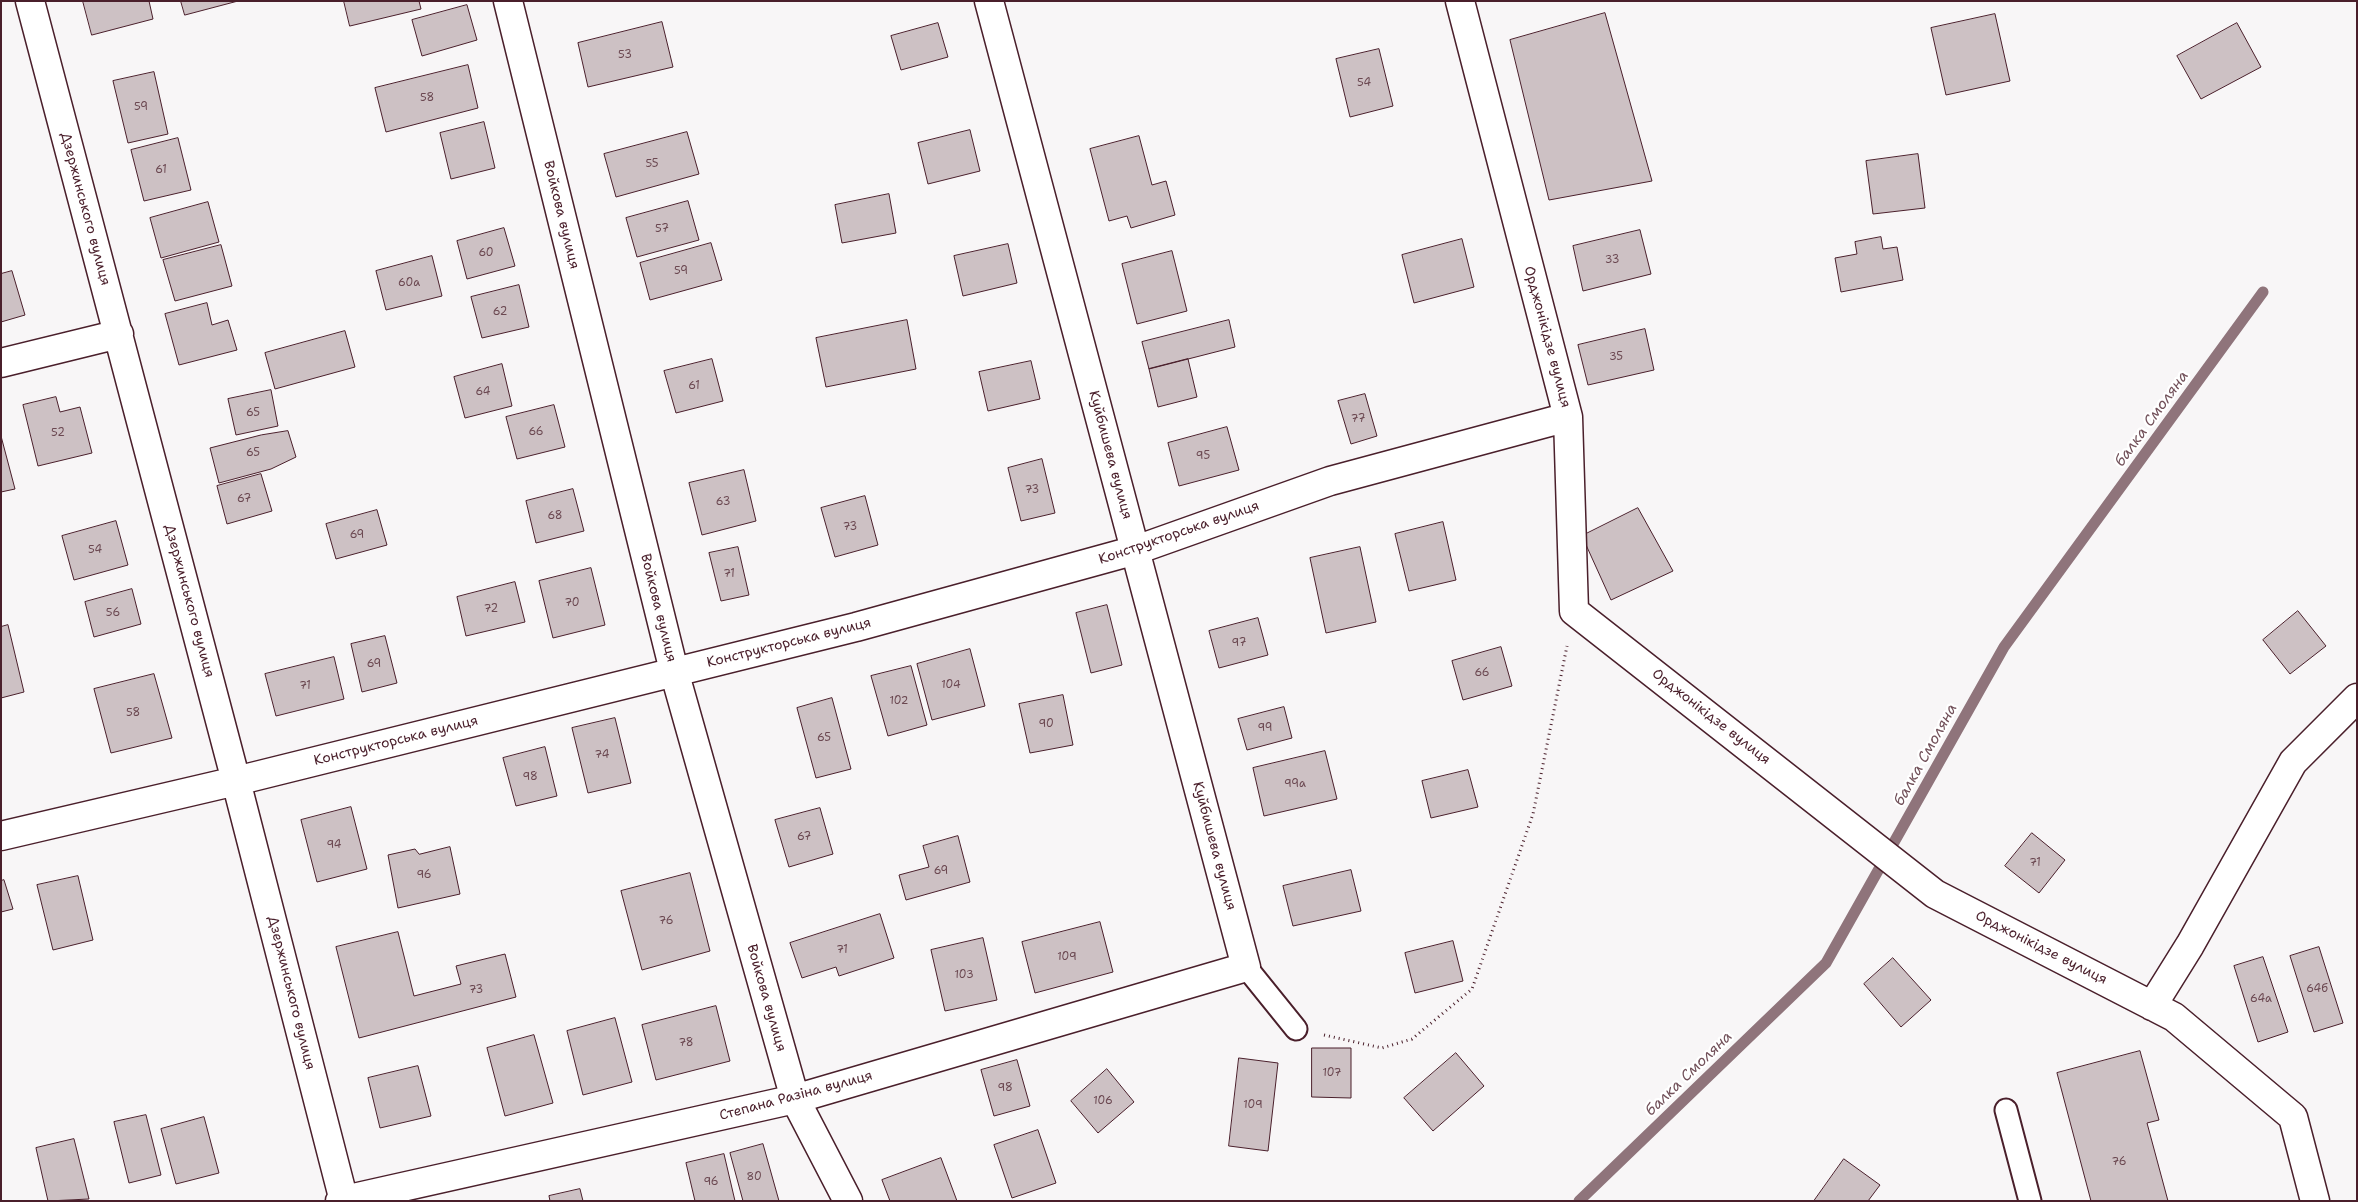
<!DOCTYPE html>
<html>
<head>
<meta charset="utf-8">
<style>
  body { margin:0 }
  #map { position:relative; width:2358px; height:1202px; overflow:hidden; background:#f8f6f7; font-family:"Shantell Sans",sans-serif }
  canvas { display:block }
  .frame { position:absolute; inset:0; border:2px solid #4a1f2b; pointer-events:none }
</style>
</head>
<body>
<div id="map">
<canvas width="2358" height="1202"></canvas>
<div class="frame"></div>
</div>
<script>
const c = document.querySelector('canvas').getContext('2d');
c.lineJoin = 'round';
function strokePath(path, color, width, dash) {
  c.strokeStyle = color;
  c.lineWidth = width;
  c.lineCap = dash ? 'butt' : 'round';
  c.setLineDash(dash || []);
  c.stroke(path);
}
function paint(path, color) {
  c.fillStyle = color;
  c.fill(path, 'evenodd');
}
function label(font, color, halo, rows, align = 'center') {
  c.font = font + ' "Shantell Sans",sans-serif';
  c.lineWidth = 4.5;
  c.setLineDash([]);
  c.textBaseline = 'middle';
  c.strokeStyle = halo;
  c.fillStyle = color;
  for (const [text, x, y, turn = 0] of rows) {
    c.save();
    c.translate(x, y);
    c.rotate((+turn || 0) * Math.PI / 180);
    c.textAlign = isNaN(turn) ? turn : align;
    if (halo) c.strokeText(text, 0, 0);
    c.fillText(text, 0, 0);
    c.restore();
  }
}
strokePath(new Path2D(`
  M1579 1201 1826 963 2004 647 2263 292`), '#8f747b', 11);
const building = new Path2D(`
  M83 1H149L153 19 92 35Z
  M181 1H238L185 15Z
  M344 1H419L421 9 350 26Z
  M467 5 477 40 422 56 412 20Z
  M1605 13 1652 181 1549 200 1510 40Z
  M1995 14 2010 81 1946 95 1931 28Z
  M662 22 673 67 588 87 578 43Z
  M938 23 948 57 901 70 891 36Z
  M2237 23 2261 67 2201 99 2177 56Z
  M1379 49 1393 106 1350 117 1336 59Z
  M468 65 478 108 386 132 375 88Z
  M154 72 168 134 128 143 113 81Z
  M484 122 495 168 451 179 440 133Z
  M970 130 980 171 928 184 918 143Z
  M687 132 699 174 616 197 604 154Z
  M1139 136 1152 185 1166 181 1175 215 1131 228 1127 216 1109 221 1090 149Z
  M178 138 191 190 144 201 131 150Z
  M1918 154 1925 208 1873 214 1866 161Z
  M889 194 896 233 842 243 835 205Z
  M688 201 699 240 637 257 626 218Z
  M208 202 219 242 161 258 150 218Z
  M504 228 515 266 467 279 457 241Z
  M1640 230 1651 274 1583 291 1573 246Z
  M1881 237 1883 249 1897 247 1903 280 1841 292 1835 258 1857 254 1855 242Z
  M1462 239 1474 287 1414 303 1402 255Z
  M711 243 722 280 650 300 640 263Z
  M1008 244 1017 283 963 296 954 256Z
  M221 245 232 286 175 301 163 260Z
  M1172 251 1187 311 1137 324 1122 264Z
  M432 256 442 296 386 310 376 271Z
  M12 271 25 315 1 322V274Z
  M519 285 529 327 482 338 471 297Z
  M207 303 212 325 228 320 237 350 179 365 165 314Z
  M907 320 916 369 826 387 816 338Z
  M1229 320 1235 347 1149 369 1142 342Z
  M1645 329 1654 370 1588 385 1578 345Z
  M345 331 355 367 275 389 265 353Z
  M712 359 723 401 676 413 664 371Z
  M1188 359 1197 397 1158 407 1149 369Z
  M1031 361 1040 399 988 411 979 372Z
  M502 364 512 406 465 418 454 377Z
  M271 390 278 426 236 435 228 399Z
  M1365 394 1377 436 1351 444 1338 401Z
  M56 397 60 412 80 407 92 453 38 466 23 405Z
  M554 405 565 447 517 459 506 417Z
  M1227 427 1239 470 1179 486 1168 443Z
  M288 431 296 457 271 469 219 483 210 448 261 435Z
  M1 436 15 489 1 492Z
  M1042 459 1055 513 1021 521 1008 468Z
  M744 470 756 521 702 535 689 483Z
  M261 474 272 511 227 524 217 486Z
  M573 489 584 531 536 543 526 501Z
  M865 496 878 545 835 557 821 508Z
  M1638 508 1673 571 1611 600 1582 536Z
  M377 510 387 545 336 559 326 524Z
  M116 521 128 565 74 580 62 536Z
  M1443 522 1456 580 1409 591 1395 534Z
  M738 547 749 595 721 601 709 553Z
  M1360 547 1376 622 1326 633 1310 558Z
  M591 568 605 625 553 638 539 581Z
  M515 582 525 622 466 636 457 597Z
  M132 589 141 624 94 637 85 602Z
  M1107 605 1122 665 1091 673 1076 613Z
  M2298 611 2326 646 2290 674 2263 640Z
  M1258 618 1268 655 1219 668 1209 631Z
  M8 625 24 692 1 698V627Z
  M385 636 397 683 362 692 351 644Z
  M1501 647 1512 686 1463 700 1452 661Z
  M970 649 985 706 932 720 917 664Z
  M334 657 344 699 276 716 265 674Z
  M911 666 927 725 888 736 871 676Z
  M154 674 172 738 111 753 94 689Z
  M1063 695 1073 745 1030 753 1019 704Z
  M832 698 851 769 816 778 797 708Z
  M1284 707 1292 738 1247 750 1238 719Z
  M615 718 631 783 588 793 572 728Z
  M545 747 557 796 516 806 503 758Z
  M1325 751 1337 799 1264 816 1253 768Z
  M1468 770 1478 807 1431 818 1422 781Z
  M351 807 367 869 317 882 301 820Z
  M820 808 833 854 789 867 775 820Z
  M2032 833 2065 860 2039 893 2005 866Z
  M958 836 970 882 906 900 899 875 929 867 923 846Z
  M450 847 460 894 398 908 388 855 415 849 419 854Z
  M1351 870 1361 911 1293 926 1283 886Z
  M690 873 710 951 642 970 621 891Z
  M78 876 93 940 53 950 37 885Z
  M4 880 13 909 1 912V881Z
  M880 914 894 958 839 976 836 967 802 978 790 943Z
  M1100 922 1113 972 1035 993 1022 942Z
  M398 932 414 996 461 984 456 966 505 954 516 997 359 1038 336 947Z
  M983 938 997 1000 945 1011 931 950Z
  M1453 941 1463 981 1415 993 1405 953Z
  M2319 947 2343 1023 2314 1032 2290 956Z
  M2263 957 2288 1032 2258 1042 2234 966Z
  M1893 958 1931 1000 1901 1027 1864 984Z
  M716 1006 730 1061 656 1080 642 1025Z
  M615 1018 632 1082 583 1095 567 1031Z
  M534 1035 553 1103 505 1116 487 1048Z
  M1312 1048H1351V1098L1312 1097Z
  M2140 1051 2159 1120 2147 1123 2168 1201H2091L2057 1073Z
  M1456 1053 1484 1086 1433 1131 1404 1098Z
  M1239 1058 1278 1063 1268 1151 1229 1146Z
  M1017 1060 1030 1106 994 1116 981 1070Z
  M418 1066 431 1116 380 1128 368 1078Z
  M1107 1069 1134 1102 1098 1133 1071 1101Z
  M146 1115 161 1175 129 1183 114 1122Z
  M204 1117 219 1173 176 1184 161 1129Z
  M1038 1130 1056 1183 1012 1198 994 1145Z
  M74 1139 89 1199 48 1201 36 1148Z
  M763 1144 779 1201H743L730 1153Z
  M724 1154 735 1201H695L686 1163Z
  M941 1158 957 1201H890L882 1180Z
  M1844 1159 1880 1185 1868 1201H1814Z
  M580 1189 583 1201H550L549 1196Z`);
paint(building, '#cdc1c4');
strokePath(building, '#4a1f2b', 1);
const lane = new Path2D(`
  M1246 967 1296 1029
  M2006 1110 2030 1201`);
const street = new Path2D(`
  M30 1 236 781 344 1201
  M508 1 674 671 795 1099 848 1201
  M1460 1 1568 417 1574 611 1935 894 2174 1017 2293 1117 2315 1201
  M1 363 119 334
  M1 836 236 781 856 627 1136 550 1330 481 1568 417
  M2152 1006 2190 945 2293 762 2357 698
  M340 1201 795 1099 1246 967 989 1`);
strokePath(lane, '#4a1f2b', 25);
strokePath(street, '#4a1f2b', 31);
strokePath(new Path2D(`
  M1324 1035 1382 1048 1412 1039 1472 989 1533 814 1567 646`), '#4a1f2b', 3, [1, 4]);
strokePath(lane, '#fff', 21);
strokePath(street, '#fff', 28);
label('11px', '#6b4851', null, [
  ["53",625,55],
  ["54",1364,83],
  ["58",427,98],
  ["59",141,107],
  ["55",652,164],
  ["61",161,170],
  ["57",662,229],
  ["60",486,253],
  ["33",1612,260],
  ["59",681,271],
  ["60а",409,283],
  ["62",500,312],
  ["35",1616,357],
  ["61",694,386],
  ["64",483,392],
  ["65",253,413],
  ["77",1358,419],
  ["66",536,432],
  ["52",58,433],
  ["65",253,453],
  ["95",1203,456],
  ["73",1032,490],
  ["67",244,499],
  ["63",723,502],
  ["68",555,516],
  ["73",850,527],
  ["69",357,535],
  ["54",95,550],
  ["71",729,574],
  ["70",572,603],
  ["72",491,609],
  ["56",113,613],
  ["97",1239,643],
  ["69",374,664],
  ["66",1482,673],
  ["104",951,685],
  ["71",305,686],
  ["102",899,701],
  ["58",133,713],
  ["90",1046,724],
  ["99",1265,728],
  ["65",824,738],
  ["74",602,755],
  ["98",530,777],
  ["99а",1295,784],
  ["67",804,837],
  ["94",334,845],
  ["71",2035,863],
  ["69",941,871],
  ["96",424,875],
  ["76",666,921],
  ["71",842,950],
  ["109",1067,957],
  ["103",964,975],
  ["64б",2317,989],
  ["73",476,990],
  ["64а",2261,999],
  ["78",686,1043],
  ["107",1332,1073],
  ["98",1005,1088],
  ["106",1103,1101],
  ["109",1253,1105],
  ["76",2119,1162],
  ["80",754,1177],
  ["96",711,1182]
]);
label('14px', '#4a1f2b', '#fff', [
  ["Дзержинського вулиця",85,209,75],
  ["Войкова вулиця",561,215,76],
  ["Орджонікідзе вулиця",1547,337,75],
  ["Куйбишева вулиця",1110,455,75],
  ["Конструкторська вулиця",1179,533,-19],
  ["Дзержинського вулиця",189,601,75],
  ["Войкова вулиця",658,608,76],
  ["Конструкторська вулиця",789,643,-14],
  ["Орджонікідзе вулиця",1711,717,38],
  ["Конструкторська вулиця",396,741,-14],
  ["Куйбишева вулиця",1214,846,75],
  ["Орджонікідзе вулиця",2041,948,27],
  ["Дзержинського вулиця",291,993,76],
  ["Войкова вулиця",766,998,74],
  ["Степана Разіна вулиця",796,1096,-15]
]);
label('italic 15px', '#72515a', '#fff', [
  ["балка Смоляна",2152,419,-54],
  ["балка Смоляна",1926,755,-61],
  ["балка Смоляна",1689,1074,-44]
]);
</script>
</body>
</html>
